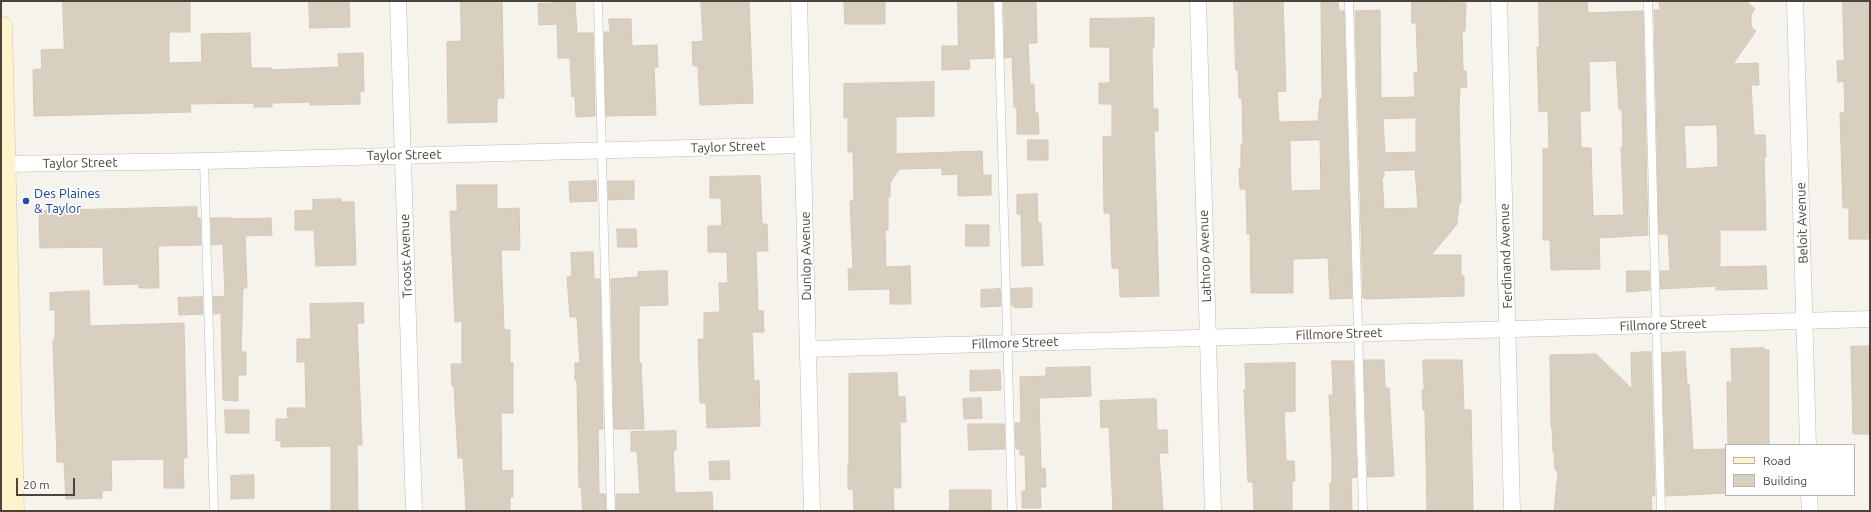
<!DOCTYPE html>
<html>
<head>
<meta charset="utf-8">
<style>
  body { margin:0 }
  #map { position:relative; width:1871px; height:512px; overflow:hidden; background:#f6f3ec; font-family:Ubuntu,sans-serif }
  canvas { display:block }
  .frame { position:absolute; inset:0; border:2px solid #4b4439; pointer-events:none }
  .legend { position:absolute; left:1725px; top:444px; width:130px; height:52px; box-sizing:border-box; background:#fff; border:1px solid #b7b4b0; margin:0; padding:5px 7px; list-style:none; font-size:12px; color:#4b4439 }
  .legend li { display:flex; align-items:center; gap:8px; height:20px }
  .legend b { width:20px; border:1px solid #b7b4b0 }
  .scale { position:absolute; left:16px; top:478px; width:59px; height:18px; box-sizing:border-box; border:2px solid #4b4439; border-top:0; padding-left:5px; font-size:12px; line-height:14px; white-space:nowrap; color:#4b4439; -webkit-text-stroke:3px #fff; paint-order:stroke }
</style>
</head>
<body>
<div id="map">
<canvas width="1871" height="512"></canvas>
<div class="frame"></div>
<ul class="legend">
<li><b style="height:5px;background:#fff3cd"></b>Road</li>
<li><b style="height:11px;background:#d8cfc1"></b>Building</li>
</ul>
<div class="scale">20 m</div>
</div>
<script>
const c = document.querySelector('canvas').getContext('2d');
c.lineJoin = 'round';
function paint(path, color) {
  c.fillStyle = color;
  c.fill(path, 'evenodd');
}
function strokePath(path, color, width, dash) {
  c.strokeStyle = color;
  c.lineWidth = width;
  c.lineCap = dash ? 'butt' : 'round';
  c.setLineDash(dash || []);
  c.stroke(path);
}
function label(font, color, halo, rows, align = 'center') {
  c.font = font + ' Ubuntu,sans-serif';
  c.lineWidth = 3.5;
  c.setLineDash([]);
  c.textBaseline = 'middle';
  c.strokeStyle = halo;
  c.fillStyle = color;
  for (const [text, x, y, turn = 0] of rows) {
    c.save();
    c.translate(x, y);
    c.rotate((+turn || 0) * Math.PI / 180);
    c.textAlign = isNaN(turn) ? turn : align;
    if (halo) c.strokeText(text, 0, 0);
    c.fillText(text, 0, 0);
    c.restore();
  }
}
const building = new Path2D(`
  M63 1H190V32H169V63L202 62 201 34 250 33 251 68H271V70L339 67 338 54 363 53 364 91H360V104L310 105V102L272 103V107H254V103L190 104 191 112 34 116 33 70 42 69 41 50 64 49Z
  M309 1H349L350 27 310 28Z
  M461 1H502L504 98H497V122L448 123 447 42 461 41Z
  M701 1H749L753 103 700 105 698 66H693L692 42 703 41Z
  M885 1V24H845L844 2Z
  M958 1H993L994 58 969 59 970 69 942 70V46H958Z
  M1004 1H1036L1037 43H1028L1030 84H1034L1035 113H1038L1039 134H1017V107H1014L1012 57 1005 58Z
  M1234 1H1283L1286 91 1277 92 1279 122 1318 121 1320 99H1322L1321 1H1338L1339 11H1344L1352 298 1330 299 1328 258H1324L1293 259V293H1251L1250 233 1247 234 1246 189H1240L1239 168H1241V145H1243L1242 98H1239L1238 70H1236ZM1320 140 1321 190 1291 191 1290 141Z
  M1539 1H1587L1588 13 1643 11 1648 235 1599 238 1600 269 1551 270 1550 240H1543V149H1549L1548 111 1539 112 1537 47H1539ZM1616 61 1619 109H1622L1623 147H1621L1624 215 1593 216 1591 148H1581L1580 111H1590L1589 62Z
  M1659 1H1746L1755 9 1751 15V27L1756 31 1733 64 1758 63 1759 85H1751L1754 135H1765L1766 157H1764L1766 230H1720V267L1766 266 1767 289 1716 290V286L1661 289 1660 271H1670L1668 234H1659L1654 10H1660ZM1717 125 1718 167 1686 169 1684 126Z
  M1843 1H1870V239H1849V208H1843L1840 113H1845L1844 81 1838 82 1837 61H1844Z
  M575 2 577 33H593L595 116 576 117 575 96 572 97 570 58H558L557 24 539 25 538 4Z
  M1412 2 1466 3 1465 31 1462 30 1463 71H1466L1467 87H1460L1459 106 1461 203H1459L1457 224 1431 255H1461V276H1464V296L1366 299V298H1363L1355 11 1380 10 1381 98 1415 97 1414 73H1418L1416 23H1412ZM1416 118V152L1385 153 1383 119ZM1415 170 1418 208 1384 209 1382 177H1384V171Z
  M1154 18V47H1152L1153 109H1158V131H1154L1159 296 1120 297 1119 268H1112L1110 213H1104L1103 137 1112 136V104H1099V83H1110V47H1090V19Z
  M609 19H631L632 46 657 45 658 67H654L656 115 606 116 604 32H610Z
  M934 82V116L896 117V154L982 151 983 175H991V195L958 196V174L942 175V168L899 169 890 183V197H888V230H885L886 267 910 266 911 304H890V289L849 290 848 269H853L850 201 854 200 853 152H848V117L844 118V84Z
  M1028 140H1048V160H1028Z
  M760 176 762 224H767L768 251H756L758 311H763L764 332H752L754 381 759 380 760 426 707 428 706 403H700L698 339H704V313L720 312 719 283H728L727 252H708V226H722L721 198H710V177Z
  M596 181 597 201 570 202 569 182Z
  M608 181H634V199L609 200Z
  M457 185H497V209L519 208 520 250H501L504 330H510V363H513V413H501L502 471 513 470V497H510V511H466L463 458H458L454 386H452L451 364H462V321L455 322 450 211H457Z
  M1037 194 1038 223H1041L1043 265 1022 266 1021 214H1017V195Z
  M341 199V202H354L356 265 316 266 314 230H295V211L313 210V200Z
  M197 207V218H200L201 245 158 246 159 288H139V284L104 285 103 247 40 248 39 211Z
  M211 218H233V219L271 218 272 235 245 236 247 288H243L241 352H246V375H238V401L223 400 221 313 214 314 213 297 225 296 223 244 212 245Z
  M966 225H989V246H966Z
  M617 229H636L637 247H618Z
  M593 252 594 279H600L603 429H598L599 494H605L606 511H583L581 487H579L577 381 575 380V363H580L577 317H570L567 277 572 276 571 253Z
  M667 271 668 305 639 306V363H641L644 429H614L611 279 638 277V272Z
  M1627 271H1649L1650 290 1627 292Z
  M1032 288V307L1015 308V306H1012L1011 289Z
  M1000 289 1001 306 981 307V290Z
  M89 291 90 326 184 323 187 458H183L184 488H164V459L111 460 112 490 102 491V498L66 499 64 462H57L53 340H55V310H50V293Z
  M202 297 203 314 179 315 178 298Z
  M363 303 364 323H357L362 445H357L358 511H331V446L281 447V440L276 441V419H288L287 408H306L305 362H297V339H311L310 304Z
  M1870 346V434H1853L1851 347Z
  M1764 348V350H1769V445H1728L1727 382H1732L1731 349Z
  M1650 352 1651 354 1655 496H1651L1652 511H1554L1558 473 1555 469 1554 452H1553L1552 427H1551L1550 355 1596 354 1632 389 1631 353Z
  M1685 352 1687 384H1689L1693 450 1726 449V493L1666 496 1662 353Z
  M1364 360H1384L1385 388H1389L1394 476 1368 477Z
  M1423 360H1462L1464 410H1471L1473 511H1427L1425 410H1423L1422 390H1424Z
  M1332 361H1353L1357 477 1351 478 1352 511H1330V483H1332V460L1329 395H1333Z
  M1295 363V411L1284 412 1286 461H1294L1295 481H1292V511H1254L1253 482H1248L1244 390H1246L1245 364Z
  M1090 367 1091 396 1039 398 1041 469 1045 468 1046 487H1040L1041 508H1022V491H1026L1025 455H1020V449H1016L1015 423H1021L1020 377 1046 376V368Z
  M1000 370 1001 390 970 391V371Z
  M897 373 898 397H905L906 422H900L901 488H893L894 511H854L853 489H848V464H849V374Z
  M981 398 982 418 964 419 963 399Z
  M1156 399 1157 430H1167L1168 453H1159L1163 511H1113L1109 427 1101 428 1100 401Z
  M225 410H249V433H226Z
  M968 424H1004L1005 449 969 450Z
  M676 431V450H673L675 493 712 492 713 511H616V494H640L637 451H631V432Z
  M729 461 730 479 710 480 709 462Z
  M254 475V498L231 499V476Z
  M950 490H991V511H950Z`);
paint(building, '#d8cfc1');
strokePath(building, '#d3c7b4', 1);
const lane = new Path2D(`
  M598 1 611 511
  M998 1 1012 511
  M1349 1 1363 511
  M1648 1 1661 511
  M204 161 214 511`);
const street = new Path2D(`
  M398 1 414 511
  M799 1 812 511
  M1198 1 1213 511
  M1499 1 1512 511
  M1795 1 1808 445
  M5 164 204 161 803 145
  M808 349 1870 319
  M1809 495 1810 511`);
const secondary = new Path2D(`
  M1 27 13 511`);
strokePath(lane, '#c2bbae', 9);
strokePath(street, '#c2bbae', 17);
strokePath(secondary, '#d6c79b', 23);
strokePath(lane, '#fff', 8);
strokePath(street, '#fff', 16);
strokePath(secondary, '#fff3cd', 22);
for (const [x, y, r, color] of [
  [26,201,4,"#1a4fb4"]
]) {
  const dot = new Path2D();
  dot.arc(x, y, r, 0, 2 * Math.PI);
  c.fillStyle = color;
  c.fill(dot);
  strokePath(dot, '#fff', 1.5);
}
label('13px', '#4b4439', '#fff', [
  ["Taylor Street",728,147,-2],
  ["Taylor Street",404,155,-1],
  ["Taylor Street",80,163,-1],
  ["Beloit Avenue",1802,223,-92],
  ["Troost Avenue",406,256,-92],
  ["Dunlop Avenue",806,256,-91],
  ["Lathrop Avenue",1205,256,-92],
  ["Ferdinand Avenue",1506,256,-92],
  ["Fillmore Street",1663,325,-2],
  ["Fillmore Street",1339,334,-2],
  ["Fillmore Street",1015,343,-2]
]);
label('13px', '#164399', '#fff', [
  ["Des Plaines",34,194],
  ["& Taylor",34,209]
], 'left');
</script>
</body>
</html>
